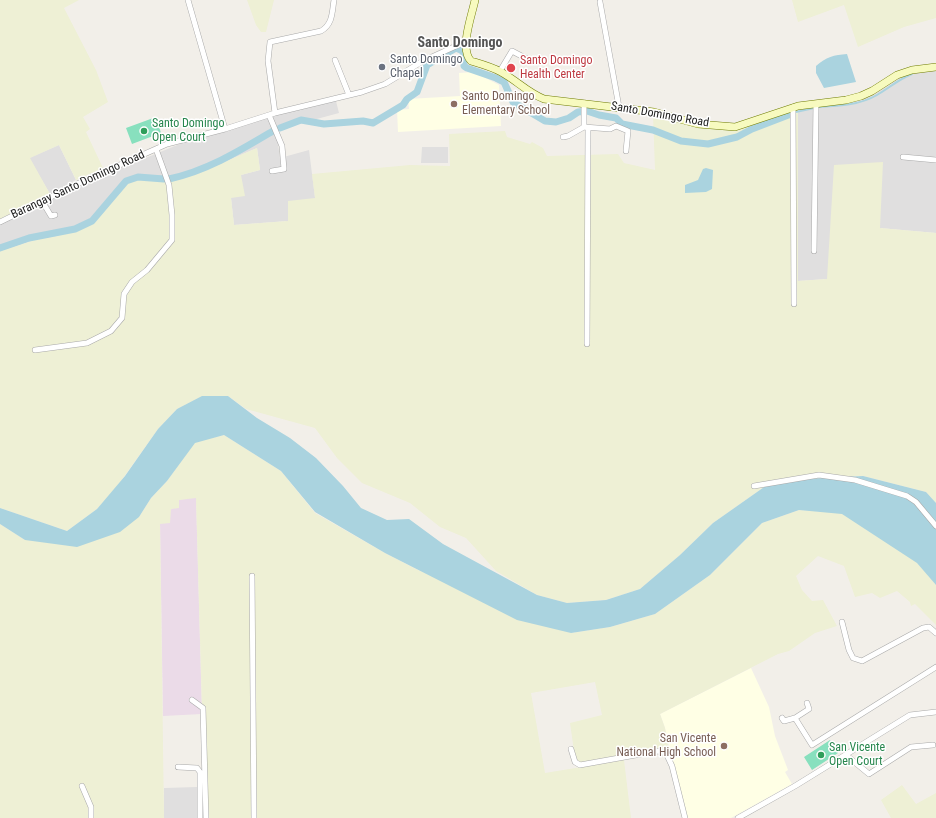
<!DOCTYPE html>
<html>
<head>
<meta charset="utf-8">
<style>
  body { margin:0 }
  canvas { display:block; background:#f2efe9 }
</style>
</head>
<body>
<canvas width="936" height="818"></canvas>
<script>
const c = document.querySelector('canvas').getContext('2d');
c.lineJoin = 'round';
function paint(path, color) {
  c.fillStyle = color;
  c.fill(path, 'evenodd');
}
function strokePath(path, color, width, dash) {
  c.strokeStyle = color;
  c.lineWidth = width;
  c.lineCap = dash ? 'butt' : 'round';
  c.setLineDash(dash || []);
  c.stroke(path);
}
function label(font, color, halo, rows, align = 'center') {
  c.font = font + ' "Roboto Condensed",sans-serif';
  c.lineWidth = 3;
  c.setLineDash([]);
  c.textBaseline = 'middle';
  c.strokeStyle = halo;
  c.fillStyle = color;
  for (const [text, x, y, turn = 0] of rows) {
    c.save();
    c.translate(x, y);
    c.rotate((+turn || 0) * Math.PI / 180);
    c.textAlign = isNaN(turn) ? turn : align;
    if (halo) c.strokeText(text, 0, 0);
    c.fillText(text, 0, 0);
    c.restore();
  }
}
paint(new Path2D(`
  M936 69V233L880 228 827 279 798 281V108L847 103 899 77 912 72Z
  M336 101 339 113 276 130 280 158 309 150 315 198 288 221 234 225 231 198 241 175 260 170 257 148 203 171 177 178 163 181 139 179 126 183 104 212 91 223 58 236 35 240 0 251V224L80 185 187 141 304 107Z
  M59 145 76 180 50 194 29 158Z
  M422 147H448V163H421Z
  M197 787 198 818H164V788Z`), '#e0dfdf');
paint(new Path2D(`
  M196 497 202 714 163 716 160 523 179 500Z`), '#ebdbe8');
paint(new Path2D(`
  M474 72 499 85 501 126 398 132 397 110 409 109 408 99 460 96 459 73Z
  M751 668 769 707 775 736 788 770 785 772 792 784 731 818H685L665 728 660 714Z`), '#ffffe5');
paint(new Path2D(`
  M0 0H79L64 8 96 70 108 102 83 117 90 129 86 132 103 168 76 180 59 145 30 158 50 194 0 219Z
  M247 0H274L266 32H261L256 25Z
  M792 0H936V18L904 27 858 47 844 5 798 22Z
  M798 108V281L827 279 834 165 883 162 880 228 936 233V503L926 492 863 476 804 479 767 485 713 523 680 555 640 589 606 600 567 603 537 595 496 571 466 538 440 527 410 503 362 483 337 458 315 428 246 409 228 396H203L177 409 158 429 116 488 97 509 67 531 0 508V251L35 240 58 236 91 223 104 212 126 183 139 179 163 181 177 178 203 171 257 148 260 170 241 175 245 196 231 198 234 225 288 221V201L315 198 312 174 410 165 450 166 449 134 505 131 507 137 530 144 532 142 543 148 547 156 618 154 624 163 655 170 653 114 697 127 734 129Z
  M224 435 281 471 315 513 385 553 418 570 571 633 610 627 655 614 710 575 762 523 799 510 842 513 918 563 936 585V625L915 604 911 606 910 602 897 591 880 598 872 593 855 597 844 566 818 556 796 576 802 590 812 601 823 600 837 626 815 633 789 651 778 654 660 714 665 728 670 757 666 752 581 763 575 758 570 723 602 715 595 682 531 693 545 773 624 760 631 818H202L203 745 196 498 179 500V508L171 509 170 523 160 524 164 818H0V524L25 540 139 517 151 498 167 481 195 442Z
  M902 785 916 804 936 793V818H891L881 800Z`), '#eef0d5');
paint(new Path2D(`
  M156 117 161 133 132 144 126 128Z
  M830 740 838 753 812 770 804 757Z`), '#88e0be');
paint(new Path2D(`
  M847 54 856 82 824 88 816 73V66C826 57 834 55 847 54Z
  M706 168 713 170 712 189 706 192 685 193V185L698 180 703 169Z
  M202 396H228L257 418 290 438 316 458 343 486 361 508 387 520 409 519 443 544 537 595 567 603 606 600 640 589 680 555 713 523 767 485 804 479 863 476 926 492 936 503V585L917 563 842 514 799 510 762 523 710 575 655 614 610 627 571 633 517 620 385 553 315 512 281 471 224 435 195 443 167 481 151 498 139 517 120 532 77 547 25 540 0 524V508L67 531 97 509 125 476 158 429 177 409Z`), '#aad3df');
strokePath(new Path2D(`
  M819 107C839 106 860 105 877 95 889 88 899 79 912 74
  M796 112 814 108`), '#aad3df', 2);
strokePath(new Path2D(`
  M280 128 301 120 324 124 363 121 373 123 403 105 407 99 417 92 427 65 456 48 463 51 464 66 467 68 496 78 504 82 513 102 545 121 556 122 569 118 578 112 587 111 599 115 616 118 622 124 653 130 681 141 708 144 737 137 752 129 791 114
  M169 179C207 171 241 150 273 131
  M0 248 29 238 75 229 92 221 126 181 138 177 164 179`), '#aad3df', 7);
const street = new Path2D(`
  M188 0 225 129
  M600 2 619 107
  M335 60 349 95
  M500 71 512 51 533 62
  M584 103V127L610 129 616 126 628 131 626 151
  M793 107 794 304
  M275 113 268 61 270 42 321 31C333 24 332 12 334 0
  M269 115 282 146 284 169 272 171
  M563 137 568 136 584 127
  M903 157 936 160
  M42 201 51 216 55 215
  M0 222 79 183 167 144 225 129 275 113 362 92 385 84 423 61 467 41
  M814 251 816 104
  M587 344 588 128
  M35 350 87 343 111 331 122 318 124 294 132 282 147 270 172 240V215L169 185 156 149
  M754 486 819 475 855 480 907 496 916 502 936 526
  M252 576 254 818
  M842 622 849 650 853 658 862 661 923 628 929 627 936 633
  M192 700 203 708 206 818
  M807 703 809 709 795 718 812 745 936 667
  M782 718 784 721 795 718
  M571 749 575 762 580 765 658 751 666 753 672 766 685 818
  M846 755 869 774 911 747 933 745
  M178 767 197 768 200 772V818
  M82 786 91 807V818
  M738 818 795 786 910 715 936 712`);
const secondary = new Path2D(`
  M475 0C472 15 459 49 471 61 481 64 492 67 501 72 516 80 528 93 544 99L654 112 698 124 735 127 798 106 846 100 861 96 872 91 897 75 912 70 936 67`);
strokePath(street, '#a9a9a9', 6);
strokePath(secondary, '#707d05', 8);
strokePath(street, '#fff', 5);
strokePath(secondary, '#f7fabf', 7);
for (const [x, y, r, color] of [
  [382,67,4,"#6b7280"],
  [511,68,5,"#e0444e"],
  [454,104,4,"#8d6e63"],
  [144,131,4,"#2e9e5b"],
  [724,746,4,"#8d6e63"],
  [821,755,4,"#2e9e5b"]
]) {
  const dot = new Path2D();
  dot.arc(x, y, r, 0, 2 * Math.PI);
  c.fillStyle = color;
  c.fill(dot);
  strokePath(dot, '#fff', 1.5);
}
label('12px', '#5b616d', '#fff', [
  ["Santo Domingo",390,60],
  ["Chapel",390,74]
], 'left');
label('12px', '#be3a42', '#fff', [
  ["Santo Domingo",520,61],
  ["Health Center",520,75]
], 'left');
label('12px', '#785e54', '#fff', [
  ["Santo Domingo",462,97],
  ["Elementary School",462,111],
  ["San Vicente",716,739,"right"],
  ["National High School",716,753,"right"]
], 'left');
label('12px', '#222', '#fff', [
  ["Santo Domingo Road",660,115,10],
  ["Barangay Santo Domingo Road",78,185,-25]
]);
label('12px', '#27864d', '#fff', [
  ["Santo Domingo",152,124],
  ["Open Court",152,138],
  ["San Vicente",829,748],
  ["Open Court",829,762]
], 'left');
label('bold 14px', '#555', '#fff', [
  ["Santo Domingo",460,43]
]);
</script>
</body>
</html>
